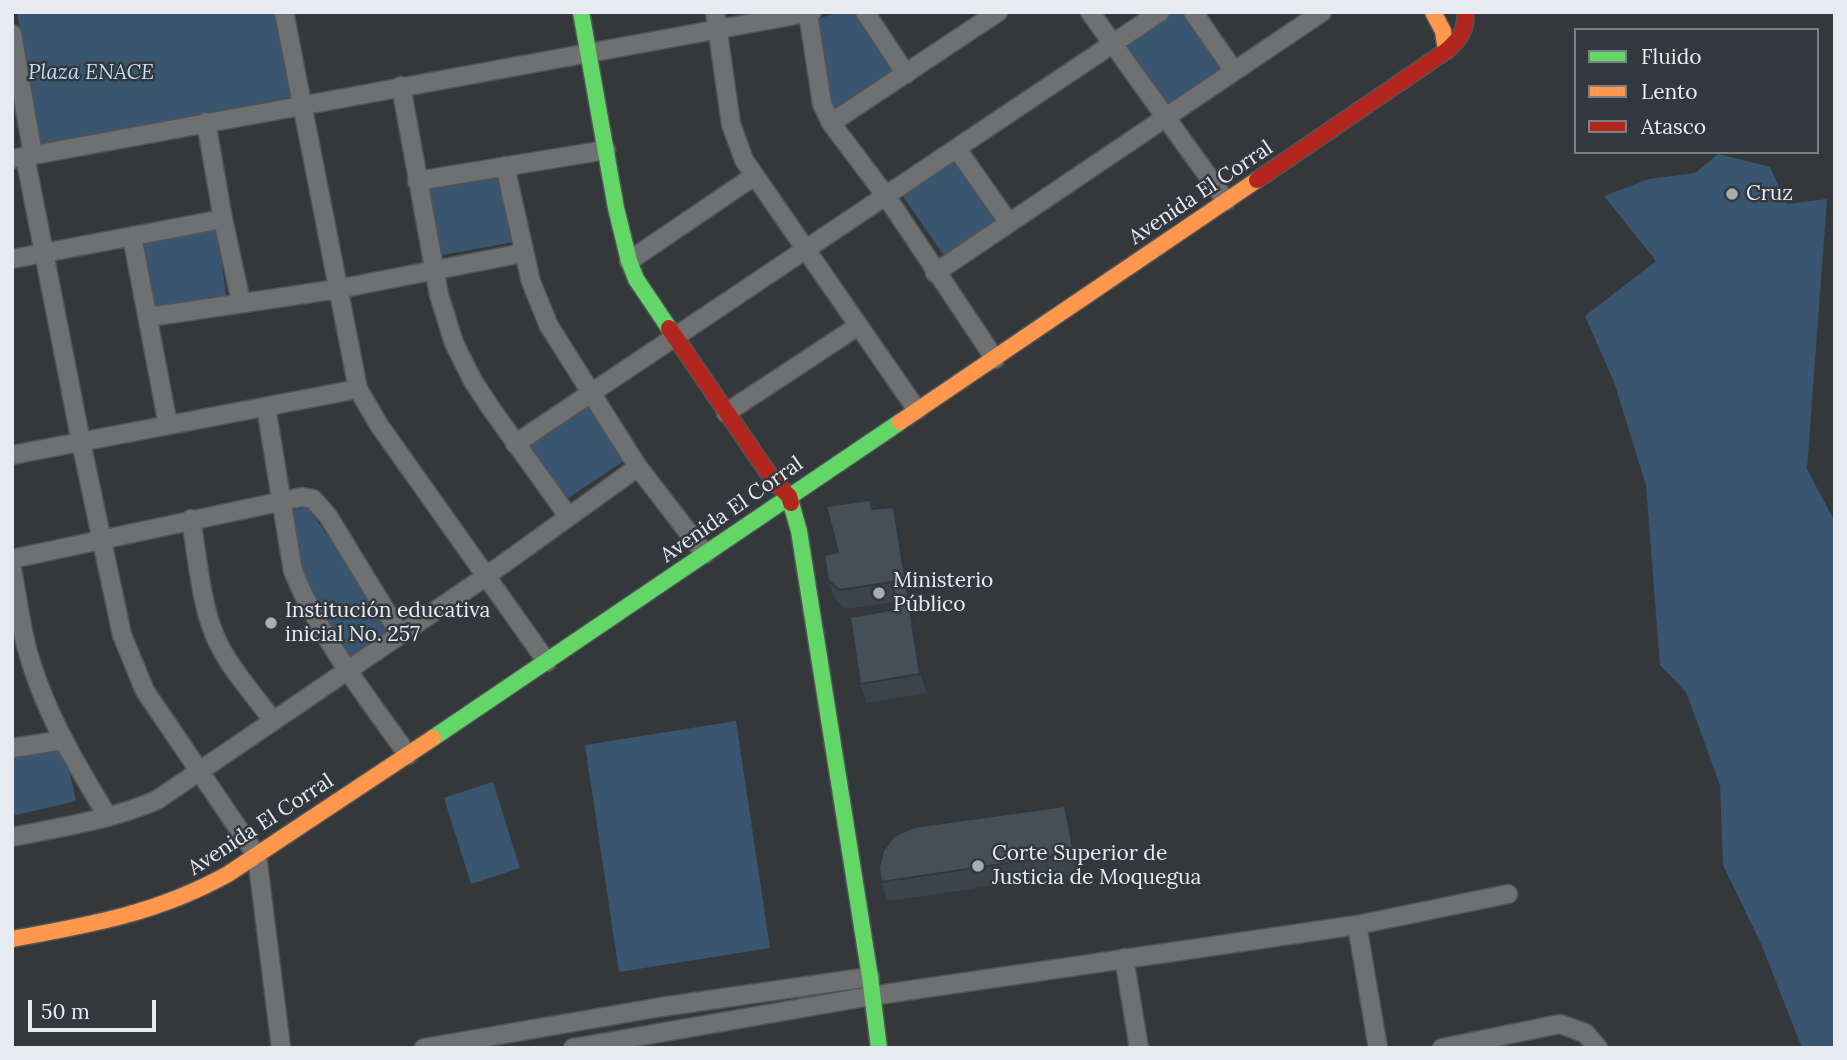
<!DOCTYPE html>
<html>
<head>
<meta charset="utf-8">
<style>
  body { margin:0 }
  #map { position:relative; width:1847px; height:1060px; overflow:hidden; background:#35383b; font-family:Lora,serif }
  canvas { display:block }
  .frame { position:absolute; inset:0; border:14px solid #e8ecf0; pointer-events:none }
  .legend { position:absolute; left:1574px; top:28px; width:245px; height:126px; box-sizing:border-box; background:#32383e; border:2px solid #7b8085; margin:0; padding:9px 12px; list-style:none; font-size:21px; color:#e8ecf0 }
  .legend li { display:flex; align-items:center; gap:14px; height:35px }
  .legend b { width:35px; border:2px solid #7b8085 }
  .scale { position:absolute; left:28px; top:1000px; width:128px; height:32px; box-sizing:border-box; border:4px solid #e8ecf0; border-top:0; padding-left:9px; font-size:21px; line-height:24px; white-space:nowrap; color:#e8ecf0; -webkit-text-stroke:5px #32383e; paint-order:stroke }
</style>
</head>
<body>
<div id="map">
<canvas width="1847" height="1060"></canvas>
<div class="frame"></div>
<ul class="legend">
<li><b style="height:9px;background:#63d668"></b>Fluido</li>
<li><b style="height:9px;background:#ff974d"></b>Lento</li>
<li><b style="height:9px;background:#b3261e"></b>Atasco</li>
</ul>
<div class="scale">50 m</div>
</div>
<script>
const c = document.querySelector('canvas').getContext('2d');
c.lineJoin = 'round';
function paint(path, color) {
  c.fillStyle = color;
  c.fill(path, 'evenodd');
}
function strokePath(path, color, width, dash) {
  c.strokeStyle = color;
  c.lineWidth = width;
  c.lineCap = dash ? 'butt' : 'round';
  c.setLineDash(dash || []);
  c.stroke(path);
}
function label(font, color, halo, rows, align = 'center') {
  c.font = font + ' Lora,serif';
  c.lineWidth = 5;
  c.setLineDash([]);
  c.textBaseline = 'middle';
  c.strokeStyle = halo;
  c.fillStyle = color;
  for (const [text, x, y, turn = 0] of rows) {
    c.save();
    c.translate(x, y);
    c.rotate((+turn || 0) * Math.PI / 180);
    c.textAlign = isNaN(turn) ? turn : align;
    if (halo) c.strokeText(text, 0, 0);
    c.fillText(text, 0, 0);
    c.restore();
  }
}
paint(new Path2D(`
  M17 12H276L291 97 40 145Z
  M838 12H857L898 74 834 117 829 107 815 20Z
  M1166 12H1188L1227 70 1165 111 1119 46Z
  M1718 154 1770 167 1787 204 1827 199 1807 469 1835 522V1048H1802L1762 946 1723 865 1720 785 1686 692 1660 665 1646 485 1614 382 1585 316 1656 261 1604 196 1649 179 1695 173Z
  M954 159 998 221 945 257 902 195Z
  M501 173 514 242 437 256 424 190Z
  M217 226 227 303 152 319 137 241Z
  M590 403 627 459 562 502 523 449Z
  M308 507 392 632 349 661 306 592 288 511Z
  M736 721 770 948 619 972 585 745Z
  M63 743 76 801 12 816V755Z
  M493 782 520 868 471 884 444 798Z`), '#39556f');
const street = new Path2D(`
  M284 12 358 389 379 425 547 662
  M715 12 731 124 744 160 917 410
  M865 12 906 74
  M1090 12 1226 201
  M1193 12 1234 71
  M808 13 822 104 831 123 886 196 995 359
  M12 34 33 155
  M401 86 439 295 454 343 473 381 490 407 568 516
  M206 122 223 219 241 302
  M831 123 998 12
  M957 149 1009 223
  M25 156 81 442 122 635 145 691 257 856 281 1048
  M12 159 812 12
  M505 166 531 282 549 326 638 467 705 554
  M417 181 606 150
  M132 236 168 425
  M12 259 223 219
  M629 261 754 176
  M935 273 1322 12
  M149 317 338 289 523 253
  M266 407 293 571C320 638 366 696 408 755
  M726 413 858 326
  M515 444 1160 12
  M12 455 358 389
  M191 519C197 555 201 604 215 636 228 667 254 694 273 721
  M12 559 302 497 313 499 328 516 400 634
  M12 570C17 595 20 621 26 645 42 707 75 763 108 817
  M12 748 64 740
  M12 837C61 827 111 820 157 800L485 577 638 467
  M1357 925 1378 1048
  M1124 958 1139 1048
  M424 1048 661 1007 870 977
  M573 1048 871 996 1357 925 1508 894
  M1442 1048 1560 1024 1585 1033 1598 1048`);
const fast = new Path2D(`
  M581 12 616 208 629 261 636 279 669 328
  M791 503 799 531 870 977 879 1048
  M433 738 900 422`);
const slow = new Path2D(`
  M1433 12 1443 31 1446 51
  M900 422 1257 180
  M12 939C90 925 158 913 228 874L433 738`);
const jam = new Path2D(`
  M1257 180 1446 51C1459 40 1467 30 1465 12
  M669 328 775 483 789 496 791 503`);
strokePath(street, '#525557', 21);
strokePath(fast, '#525557', 19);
strokePath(slow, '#525557', 19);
strokePath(jam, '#525557', 19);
strokePath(street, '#6f7072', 18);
strokePath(fast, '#63d668', 16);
strokePath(slow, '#ff974d', 16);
strokePath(jam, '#b3261e', 16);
paint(new Path2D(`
  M870 500 874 508 901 526 927 693 867 703 860 684 897 609 895 602 846 609 835 599 828 580 838 552Z
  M1065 806 1072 825 1081 873 888 901 881 882Z`), '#3b444c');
paint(new Path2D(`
  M894 507 901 526 927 693 920 674Z
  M1065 806 1072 825 1081 873 1074 853Z`), '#30373e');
const building = new Path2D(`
  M870 500 872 509 894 507 920 674 860 684 850 617 897 609 892 582 839 590 828 580 824 555 838 552 826 506Z
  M1065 806 1074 853 881 882 879 867 883 851 894 836 914 827Z`);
paint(building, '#454f58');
strokePath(building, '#30373e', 2);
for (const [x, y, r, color] of [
  [1732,194,7,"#a9adb1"],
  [879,593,7,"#a9adb1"],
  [271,623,7,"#a9adb1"],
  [978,866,7,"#a9adb1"]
]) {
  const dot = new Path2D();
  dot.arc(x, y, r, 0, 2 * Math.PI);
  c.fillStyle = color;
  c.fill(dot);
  strokePath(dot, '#32383e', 2.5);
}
label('italic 21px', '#bedaf5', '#32383e', [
  ["Plaza ENACE",91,73]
]);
label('21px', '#e8ecf0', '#32383e', [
  ["Avenida El Corral",1201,193,-34],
  ["Avenida El Corral",732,510,-35],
  ["Avenida El Corral",261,825,-33]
]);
label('21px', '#e8ecf0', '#32383e', [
  ["Cruz",1746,194],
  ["Ministerio",893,581],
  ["Público",893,605],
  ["Institución educativa",285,611],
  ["inicial No. 257",285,635],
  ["Corte Superior de",992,854],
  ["Justicia de Moquegua",992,878]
], 'left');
</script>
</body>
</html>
